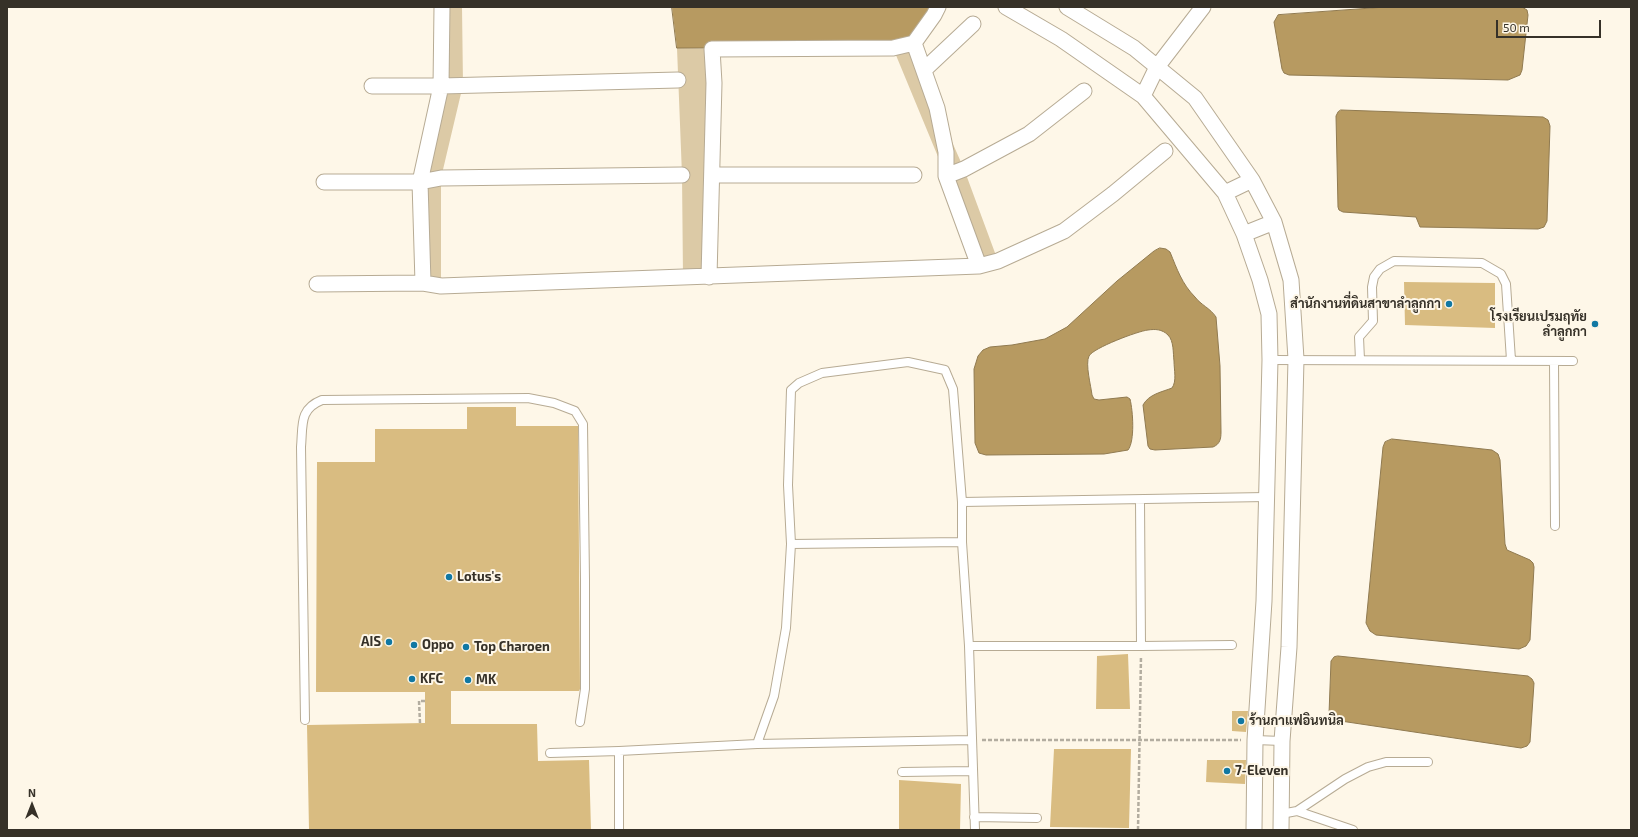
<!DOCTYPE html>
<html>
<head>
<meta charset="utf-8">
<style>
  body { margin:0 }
  #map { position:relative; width:1638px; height:837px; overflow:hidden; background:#fef7e8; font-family:"Exo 2",sans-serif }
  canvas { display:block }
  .frame { position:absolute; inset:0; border:8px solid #363128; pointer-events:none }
  .north { position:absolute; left:12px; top:785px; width:40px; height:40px; -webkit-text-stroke:3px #fef7e8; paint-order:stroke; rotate:0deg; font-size:11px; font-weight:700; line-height:16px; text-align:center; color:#363128 }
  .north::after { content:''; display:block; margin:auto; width:14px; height:18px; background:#363128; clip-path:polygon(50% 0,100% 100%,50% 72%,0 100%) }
  .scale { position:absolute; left:1496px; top:20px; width:105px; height:18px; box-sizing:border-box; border:2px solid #363128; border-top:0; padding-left:5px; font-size:12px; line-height:14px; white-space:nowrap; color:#363128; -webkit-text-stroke:3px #fef7e8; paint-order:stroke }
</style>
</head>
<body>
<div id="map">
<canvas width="1638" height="837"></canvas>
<div class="frame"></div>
<div class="north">N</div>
<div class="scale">50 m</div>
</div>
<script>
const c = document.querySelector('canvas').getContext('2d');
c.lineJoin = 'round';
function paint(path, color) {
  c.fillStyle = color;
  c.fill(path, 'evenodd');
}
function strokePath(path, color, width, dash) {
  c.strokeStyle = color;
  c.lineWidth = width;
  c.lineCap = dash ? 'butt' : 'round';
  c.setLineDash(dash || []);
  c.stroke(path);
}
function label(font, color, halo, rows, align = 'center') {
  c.font = font + ' "Exo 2",Sarabun,sans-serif';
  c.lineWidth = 4;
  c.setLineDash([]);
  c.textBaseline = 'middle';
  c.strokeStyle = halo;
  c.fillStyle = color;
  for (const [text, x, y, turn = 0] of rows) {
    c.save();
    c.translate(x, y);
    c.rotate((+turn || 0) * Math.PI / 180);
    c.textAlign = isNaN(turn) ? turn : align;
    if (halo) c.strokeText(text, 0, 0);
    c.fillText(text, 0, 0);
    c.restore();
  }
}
paint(new Path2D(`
  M442 7H462L463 85 441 178V286L423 283 420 182 441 86Z
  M914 43 937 108 964 169 998 261 979 266 946 176 893 48Z
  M677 48 712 49 709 277H683L682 175Z`), '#dccaa6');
const water = new Path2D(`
  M672 7H933L914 38 893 48H677Z
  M1386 7H1522L1527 10 1528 15 1522 70 1520 75 1508 80 1289 75 1284 73 1282 69 1274 22 1278 15Z
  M1341 110 1543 117 1548 120 1550 126 1547 221 1544 227 1538 229 1420 227 1416 217 1343 212 1339 210 1338 207 1336 116 1338 112Z
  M1160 248 1166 249 1170 252C1177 269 1182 284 1195 297 1201 305 1210 308 1216 317L1220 366 1221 432C1221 439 1220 444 1213 447L1155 450 1150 449 1148 446 1143 405C1149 394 1162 392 1172 388 1177 381 1174 370 1174 361 1173 353 1174 341 1168 335 1162 329 1155 329 1148 330 1138 331 1093 348 1089 356 1085 364 1091 386 1092 395L1094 399 1099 400 1127 397 1130 399C1133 411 1135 441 1128 450L1104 454 986 455 979 453 975 443 974 369 978 356 983 350 990 347 1012 345 1045 339 1067 327 1117 281 1154 251Z
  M1392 439 1492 450 1498 454 1500 460 1505 544 1507 550 1530 560 1533 563 1534 567 1530 640 1526 646 1519 649 1376 635 1370 631 1366 623 1383 447 1385 442Z
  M1338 656 1528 676 1532 679 1534 683 1530 742 1527 746 1521 748 1334 720 1330 718 1329 714 1331 661 1334 657Z`);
paint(water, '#b79a61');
strokePath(water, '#907a50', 1);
paint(new Path2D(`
  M1404 282 1495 283V328L1405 325Z
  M467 407H516V426H578L580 689 579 691H451V724H537L538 761 589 760 591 830H309L307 725 425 723V692H316L317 462H375V429H467Z
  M1128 654 1130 709H1096L1097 656Z
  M1232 711H1248L1246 732 1232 731Z
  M1054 749H1131L1129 828 1050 827Z
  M1207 760H1246L1245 784 1206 782Z
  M899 780 961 784 960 830H899Z`), '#d9bc81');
const service = new Path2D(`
  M1270 360 1573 361
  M1360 360 1359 337 1373 321 1372 287 1374 277 1380 269 1394 261 1482 263 1501 274 1506 284 1511 360
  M1554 361 1555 526
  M791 544 962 542
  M969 646H1141L1140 500
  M1141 646 1232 645
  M305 720 301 447C303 425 299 409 322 400L528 398 554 403 575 411 583 424 585 580V689L580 722
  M1255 740 1282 741
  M757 744 774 696 786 628 791 544 788 485 791 390 799 383 822 373 908 362 945 370 953 389 962 502
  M619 751V830
  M550 753 619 751 757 744 971 740
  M902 772 972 771
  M1297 811 1353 830
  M1281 814 1297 811 1345 779 1368 767 1386 762H1428
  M974 817 1037 818
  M975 830 969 646 962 542V502L1266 497`);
const minor = new Path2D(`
  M1006 7 1061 39 1143 96 1225 193 1244 234 1260 280 1269 314 1270 360 1264 601 1255 740 1254 830
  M1067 7 1134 48 1195 98 1252 180 1274 222 1291 280 1296 359 1289 647 1282 741 1281 830
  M924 70 973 24
  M372 86H441L678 80
  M1143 96 1157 67 1203 7
  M712 175H914
  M946 176 964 169 1029 134 1084 91
  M324 182H420L441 178 682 175
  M1225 193 1252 180
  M1244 234 1274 222
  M979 266 998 261 1064 231 1113 194 1165 151
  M709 277 714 83 712 49 893 48 914 43
  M423 283 420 182 441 86 442 7
  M317 284 423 283 441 286 979 266 946 176V152L937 108 914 43 934 15 938 7`);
strokePath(service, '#b7ab94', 10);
strokePath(minor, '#b7ab94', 17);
strokePath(new Path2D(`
  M420 723 419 701H425
  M982 740H1241
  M1138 830 1141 656`), '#b3ada0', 2.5, [4, 2]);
strokePath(service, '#fff', 8);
strokePath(minor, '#fff', 15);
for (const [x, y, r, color] of [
  [1449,304,4,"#1178a3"],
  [1595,324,4,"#1178a3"],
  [449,577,4,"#1178a3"],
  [389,642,4,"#1178a3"],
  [414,645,4,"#1178a3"],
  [466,647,4,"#1178a3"],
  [412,679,4,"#1178a3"],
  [468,680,4,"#1178a3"],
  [1241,721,4,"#1178a3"],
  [1227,771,4,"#1178a3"]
]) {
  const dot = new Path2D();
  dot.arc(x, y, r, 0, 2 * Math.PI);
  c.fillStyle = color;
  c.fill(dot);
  strokePath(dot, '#fef7e8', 1.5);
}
label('bold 13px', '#363128', '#fef7e8', [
  ["สำนักงานที่ดินสาขาลำลูกกา",1441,304,"right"],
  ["โรงเรียนเปรมฤทัย",1587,317,"right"],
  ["ลำลูกกา",1587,332,"right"],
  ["Lotus's",457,577],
  ["AIS",381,642,"right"],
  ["Oppo",422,645],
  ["Top Charoen",474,647],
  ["KFC",420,679],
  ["MK",476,680],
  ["ร้านกาแฟอินทนิล",1249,721],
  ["7-Eleven",1235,771]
], 'left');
</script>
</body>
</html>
